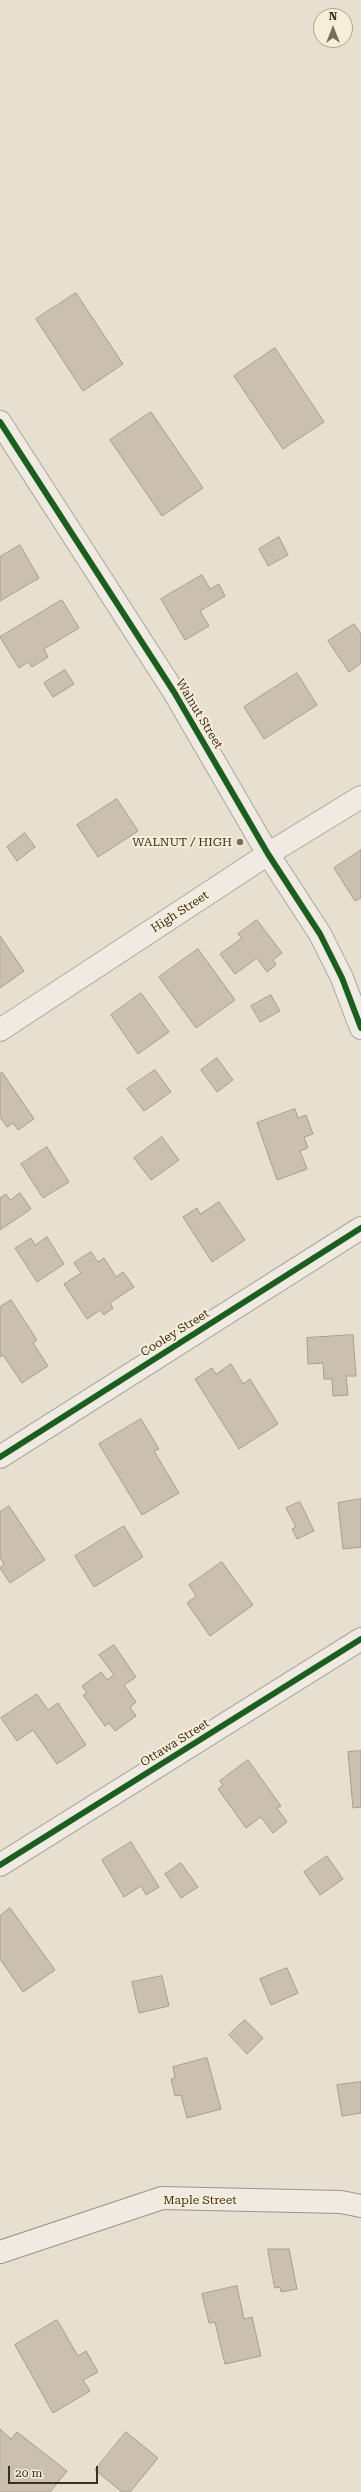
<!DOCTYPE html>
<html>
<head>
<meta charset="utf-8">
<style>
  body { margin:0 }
  #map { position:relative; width:361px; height:2492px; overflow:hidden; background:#e7e0d1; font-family:"Roboto Serif",serif }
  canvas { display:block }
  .north { position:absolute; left:313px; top:8px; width:40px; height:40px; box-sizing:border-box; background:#f7eed8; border:1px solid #ada18e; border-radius:50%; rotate:0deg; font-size:11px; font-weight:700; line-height:16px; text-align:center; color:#3d2e20 }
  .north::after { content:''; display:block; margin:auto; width:14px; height:18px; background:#786c5e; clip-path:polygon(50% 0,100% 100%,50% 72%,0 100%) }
  .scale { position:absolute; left:8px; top:2466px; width:90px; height:18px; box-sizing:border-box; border:2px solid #3d2e20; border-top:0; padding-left:5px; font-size:12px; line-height:14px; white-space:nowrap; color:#3d2e20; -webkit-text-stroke:3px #f7eed8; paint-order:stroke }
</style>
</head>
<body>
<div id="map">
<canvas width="361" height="2492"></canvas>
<div class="north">N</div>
<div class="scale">20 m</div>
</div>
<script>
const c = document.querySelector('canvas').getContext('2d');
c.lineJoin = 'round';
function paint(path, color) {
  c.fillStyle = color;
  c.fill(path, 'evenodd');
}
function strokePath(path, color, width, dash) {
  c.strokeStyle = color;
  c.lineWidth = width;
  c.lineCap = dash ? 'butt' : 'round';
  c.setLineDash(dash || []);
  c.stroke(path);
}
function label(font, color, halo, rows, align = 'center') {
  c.font = font + ' "Roboto Serif",serif';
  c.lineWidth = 4;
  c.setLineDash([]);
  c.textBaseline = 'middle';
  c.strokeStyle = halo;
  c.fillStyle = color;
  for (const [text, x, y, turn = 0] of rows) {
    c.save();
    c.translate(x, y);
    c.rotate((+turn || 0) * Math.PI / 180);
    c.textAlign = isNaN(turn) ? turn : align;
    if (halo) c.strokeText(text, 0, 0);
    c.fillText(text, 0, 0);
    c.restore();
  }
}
const building = new Path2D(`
  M76 293 123 364 83 391 36 319Z
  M275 348 324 422 283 449 234 376Z
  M151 412 203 488 162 516 110 440Z
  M279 537 288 555 268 566 259 549Z
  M20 545 39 578 0 601V557Z
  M202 575 210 589 219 584 225 596 200 611 209 626 185 640 161 599Z
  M62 600 79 628 44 649 48 657 32 667 28 662 19 668 0 637Z
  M354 624 361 634V663L349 672 328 641Z
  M65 670 74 684 53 697 44 683Z
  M297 673 317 705 264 739 244 707Z
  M117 799 138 831 98 857 77 825Z
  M25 833 35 847 17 861 7 847Z
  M361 850V898L355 901 334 868Z
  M257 920 282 953 273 960 276 965 267 972 257 958 235 974 220 954 242 938 238 934Z
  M0 936 24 971 0 988Z
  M198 949 235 1000 196 1028 159 977Z
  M141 993 169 1032 138 1054 111 1015Z
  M271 995 280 1011 260 1022 251 1006Z
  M217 1058 233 1080 217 1092 201 1070Z
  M155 1070 171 1092 144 1111 127 1089Z
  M2 1072 34 1119 18 1130 13 1123 7 1127 0 1117V1074Z
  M295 1109 298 1118 306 1115 313 1134 304 1137 308 1148 300 1151 307 1169 277 1180 257 1123Z
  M162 1137 179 1160 151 1180 134 1158Z
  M47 1147 69 1182 43 1198 21 1164Z
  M20 1193 31 1209 0 1230V1198L6 1194 10 1200Z
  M219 1202 245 1240 212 1262 183 1217 197 1208 200 1214Z
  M47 1237 64 1264 37 1282 15 1248 31 1238 35 1245Z
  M91 1252 98 1262 104 1258 116 1277 123 1272 134 1287 110 1303 113 1308 104 1315 100 1310 87 1319 64 1284 81 1273 74 1263Z
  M11 1300 37 1340 33 1343 48 1366 22 1383 3 1355 0 1357V1307Z
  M353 1335 356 1376H346L348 1395 333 1396 332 1379H324L323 1363 308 1364 307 1338Z
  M231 1364 243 1384 250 1379 278 1424 239 1449 195 1379 212 1368 216 1374Z
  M141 1419 159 1449 154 1451 179 1493 142 1515 99 1444Z
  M361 1499V1547L343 1549 338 1503Z
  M300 1502 314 1531 297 1539 292 1529 296 1527 286 1508Z
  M9 1506 45 1560 10 1583 0 1568 4 1564 0 1558V1512Z
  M124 1526 143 1557 94 1587 75 1556Z
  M222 1562 253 1605 210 1636 187 1603 196 1596 189 1585Z
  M114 1645 136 1677 124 1685 136 1702 130 1707 136 1716 115 1731 109 1723 105 1726 83 1695 87 1693 82 1686 101 1672 107 1680 114 1675 99 1655Z
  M37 1694 48 1710 58 1703 86 1745 57 1764 33 1730 17 1741 1 1718Z
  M361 1751V1807L353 1808 348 1752Z
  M248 1760 281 1806 277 1808 287 1822 273 1833 261 1817 246 1828 218 1789 223 1785 220 1781Z
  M131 1842 159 1887 146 1895 141 1886 124 1897 102 1860Z
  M327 1856 343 1879 320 1895 304 1872Z
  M181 1863 198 1887 181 1898 165 1874Z
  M10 1908 55 1970 23 1992 0 1959V1916Z
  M287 1968 298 1993 271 2005 260 1979Z
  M162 1976 169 2006 139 2013 132 1982Z
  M245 2020 263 2038 247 2054 229 2035Z
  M207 2058 221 2109 187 2118 181 2095 175 2096 171 2079 175 2078 173 2067Z
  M361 2082V2113L342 2116 337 2085Z
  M268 2249H289L297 2289 281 2292 280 2287 275 2288Z
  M237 2286 244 2319 252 2317 261 2356 225 2364 215 2322 209 2323 202 2294Z
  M57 2320 78 2356 86 2351 98 2372 83 2380 90 2391 53 2413 15 2345Z
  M0 2429 11 2439 17 2432 67 2471 50 2492H0Z
  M126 2432 158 2458 130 2492H122L95 2470Z`);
paint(building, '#cbbfb2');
strokePath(building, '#a89c90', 1);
const minor = new Path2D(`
  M0 1030 268 854 361 797
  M0 1457 361 1228
  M0 1865 361 1639`);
const tertiary = new Path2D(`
  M0 422 174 692 268 854 320 934 342 978 361 1028`);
const secondary = new Path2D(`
  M0 2252 162 2198 341 2202 361 2206`);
strokePath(minor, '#ada599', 24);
strokePath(tertiary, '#ada599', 24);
strokePath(secondary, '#9c958a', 24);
strokePath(minor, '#efebe3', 22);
strokePath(tertiary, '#efebe3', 22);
strokePath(secondary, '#efebe3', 22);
strokePath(new Path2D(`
  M0 422 174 692 268 854 320 934 342 978 361 1028
  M0 1457 361 1228
  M0 1865 361 1639`), '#1b5e20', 6);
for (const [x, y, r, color] of [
  [240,842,4,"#786c5e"]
]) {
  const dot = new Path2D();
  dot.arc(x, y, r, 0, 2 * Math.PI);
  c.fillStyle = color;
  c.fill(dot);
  strokePath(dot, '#f7eed8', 1.5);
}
label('12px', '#3d2e20', '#f7eed8', [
  ["Walnut Street",199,714,59],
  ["High Street",180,912,-33],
  ["Cooley Street",175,1333,-32],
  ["Ottawa Street",175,1743,-32],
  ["Maple Street",200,2200]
]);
label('12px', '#3d2e20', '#f7eed8', [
  ["WALNUT / HIGH",232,842]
], 'right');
</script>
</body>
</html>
